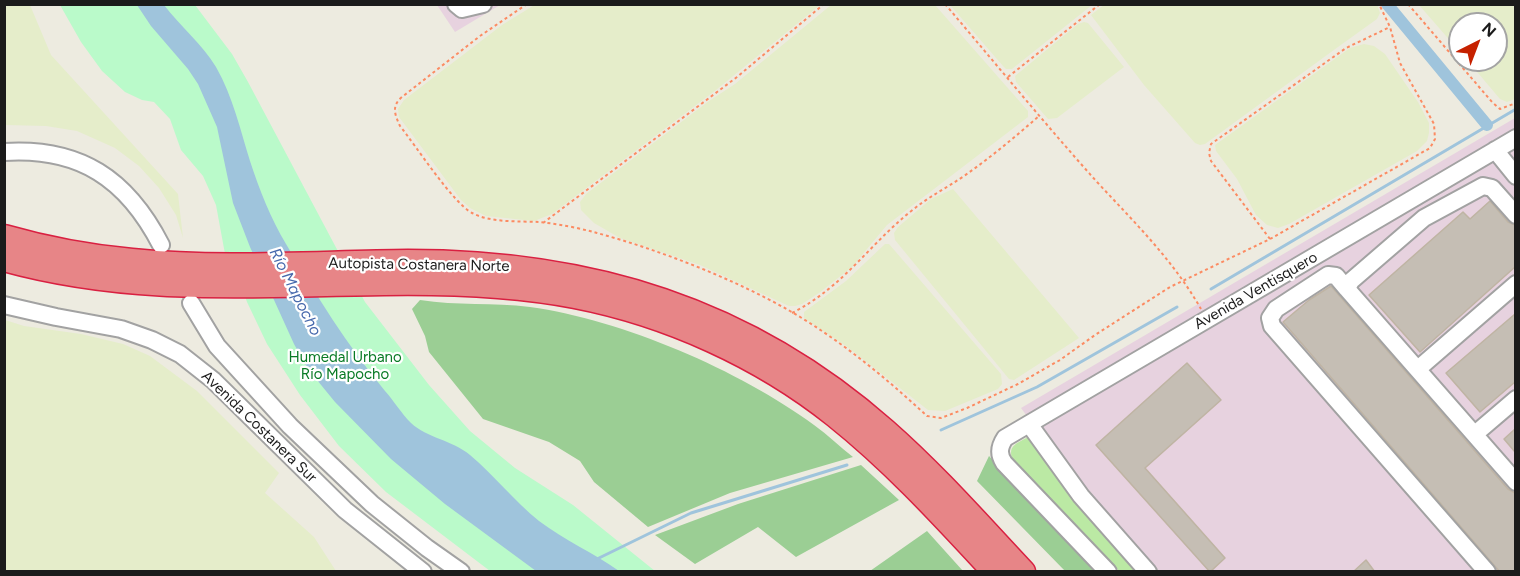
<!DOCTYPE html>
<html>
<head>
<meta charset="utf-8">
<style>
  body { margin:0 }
  #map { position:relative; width:1520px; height:576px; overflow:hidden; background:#edebe0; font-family:Figtree,sans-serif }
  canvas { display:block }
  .frame { position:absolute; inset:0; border:6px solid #1b1b1b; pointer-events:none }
  .north { position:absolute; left:1448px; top:12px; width:60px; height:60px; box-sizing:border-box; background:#fff; border:2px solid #a4a4a4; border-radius:50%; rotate:42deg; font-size:16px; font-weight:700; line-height:24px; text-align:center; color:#1b1b1b }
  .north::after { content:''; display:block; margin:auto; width:21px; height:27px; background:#c62100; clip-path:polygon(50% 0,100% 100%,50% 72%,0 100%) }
</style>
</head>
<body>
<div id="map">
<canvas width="1520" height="576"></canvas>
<div class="frame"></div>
<div class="north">N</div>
</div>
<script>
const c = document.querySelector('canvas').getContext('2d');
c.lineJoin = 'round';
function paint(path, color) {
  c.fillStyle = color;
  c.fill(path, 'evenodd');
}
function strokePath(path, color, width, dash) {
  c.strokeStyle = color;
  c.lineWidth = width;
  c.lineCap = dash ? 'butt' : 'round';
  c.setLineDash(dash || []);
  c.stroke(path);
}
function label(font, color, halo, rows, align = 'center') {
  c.font = font + ' Figtree,sans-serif';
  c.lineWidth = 4.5;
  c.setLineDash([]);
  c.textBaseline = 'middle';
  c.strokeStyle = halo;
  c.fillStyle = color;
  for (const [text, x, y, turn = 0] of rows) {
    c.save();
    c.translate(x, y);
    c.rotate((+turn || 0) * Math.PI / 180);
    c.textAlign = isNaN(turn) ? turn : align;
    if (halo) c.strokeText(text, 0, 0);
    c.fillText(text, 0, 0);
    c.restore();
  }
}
paint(new Path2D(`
  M437 5H500L455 32Z
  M1515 118V571H1159L1117 527 1066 469 1021 408Z`), '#e7d2df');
paint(new Path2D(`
  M5 4 30 5 51 55 178 194 183 238 176 215 159 188 139 166 115 148 77 131 46 126 5 125Z
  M536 4H820V5L716 90 552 214 534 221 486 216 470 208 461 200 399 117 398 109 404 100 502 25Z
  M1105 4H1377L1380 13 1377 19 1338 47 1205 144 1200 145 1195 143 1144 85 1091 15Z
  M831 5H935L1028 111V117L887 225 852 267 819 293 802 304 795 306H789L700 265 620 238 594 223 581 210 580 202 586 194 709 101 735 84Z
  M950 5H1092L1012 69H1006L1003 66Z
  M1419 5H1515V99L1507 102 1500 99 1467 60H1496V24H1460V52Z
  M1084 22 1088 23 1124 67 1057 118 1048 119 1016 82 1015 76 1078 24Z
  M1364 44 1374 46 1385 54 1418 102 1429 123V133L1427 141 1417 151 1289 224 1278 228 1267 225 1256 215 1237 179 1216 151 1215 145 1350 48Z
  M953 189 1079 338 1014 380 1009 379 895 240 894 233 898 227 931 199Z
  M885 244H889L1001 374 1002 384 998 389 945 411 928 410 846 346 804 318V312L846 281Z
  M5 320 24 326 81 334 123 344 150 356 197 391 279 473 265 493 314 537 336 571H5Z`), '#e5edca');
paint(new Path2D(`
  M1028 437 1143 571H1119L1012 458C1008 445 1018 443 1028 437Z`), '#bbe9a4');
paint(new Path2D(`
  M420 300C457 306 493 302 530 307 623 320 739 370 814 425 828 435 840 447 853 457L730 493 648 527 594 482 580 461 549 442 483 419 429 352 425 336 412 309Z
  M989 456 1098 571H1065L977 481Z
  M861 465 899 500 796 557 758 527 695 564 655 535 738 504Z
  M927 531 963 571H870Z`), '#9bce94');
paint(new Path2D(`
  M60 5H195L232 54 248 82 365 302 429 385 470 431 515 468 573 505 655 571H490L386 492 339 446 300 395 267 344 247 302 235 267 225 254 216 205 203 176 181 150 170 119 154 102 142 100 125 92 102 71 81 42Z`), '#bafaca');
paint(new Path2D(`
  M137 5H164C180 26 202 44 216 67 233 97 240 129 250 161 259 189 271 219 286 244 316 295 347 345 385 391 394 401 401 413 411 423 427 438 452 440 470 455 494 475 514 501 539 521 564 540 594 553 619 571H536L445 504 391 459 335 402 308 369 294 344 250 247 233 203 217 127 198 84 188 69 151 26Z`), '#9fc4dc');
strokePath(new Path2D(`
  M1211 289 1516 109
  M941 430 1037 387 1177 307
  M597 559 691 513 847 465`), '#9fc4dc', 3);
strokePath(new Path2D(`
  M1387 4 1487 125`), '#9fc4dc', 12);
const building = new Path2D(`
  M1490 201 1508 222 1515 225V267L1420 352 1369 295 1463 212 1470 219Z
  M1331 286 1508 489 1515 493V572H1500L1283 322 1309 300Z
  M1515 314V382L1480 412 1446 373Z
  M1187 363 1221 400 1145 468 1225 558 1210 572 1096 445Z
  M1515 429V452L1504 439Z
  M1366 560 1375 572H1353Z`);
paint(building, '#c5beb4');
strokePath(building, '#bfb4a3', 1.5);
const minor = new Path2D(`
  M456 4 462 9 483 4
  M1495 150 1516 176
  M4 152C80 147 127 179 161 245
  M1516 215 1492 188 1483 186 1424 218 1351 281 1347 289 1516 482
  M1347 289 1336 276 1328 275 1276 309 1270 318 1272 326 1487 572
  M191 303 217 346 290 426 372 504 427 548 461 572
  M4 305 56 317 121 329 152 340 180 354 213 380 345 510 423 572
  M1419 368 1516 284
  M1029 424 1081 496 1148 572
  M1475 434 1516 399
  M1108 572 1004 463C998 454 999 447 1005 438L1516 138`);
const highway = new Path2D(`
  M4 237C46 249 88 257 132 261 223 270 316 263 408 262 589 262 747 309 885 431 934 474 978 524 1023 572
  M4 259C134 295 253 284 384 283 448 282 512 284 575 296 668 314 761 356 835 415 894 462 944 517 995 572`);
strokePath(minor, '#a2a2a2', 20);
strokePath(highway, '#d92041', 27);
strokePath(new Path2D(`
  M527 4 480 36 402 97C391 106 395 115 400 126 416 146 453 203 472 213 491 223 519 221 539 222 559 224 579 228 597 233 660 250 734 279 790 311 840 340 885 377 927 416L941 418 967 408 1018 384 1060 360 1095 335 1170 287 1270 239 1430 148 1435 139 1434 124 1400 63 1390 27 1379 4
  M945 4C996 64 1045 124 1097 182 1135 223 1173 260 1201 309
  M1408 4 1492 102 1500 109 1516 103
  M1008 77 1100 4
  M543 223 737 77 824 4
  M1270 239 1211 161 1209 153 1211 144 1346 48 1390 27
  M792 313C843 287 868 246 910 212 928 197 945 189 964 176 990 158 1015 137 1039 116`), '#fc8b62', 2, [3, 3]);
strokePath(minor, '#fff', 16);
strokePath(highway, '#e78587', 24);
label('15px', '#1b1b1b', '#fff', [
  ["Autopista Costanera Norte",419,265,1],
  ["Avenida Ventisquero",1256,291,-30],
  ["Avenida Costanera Sur",259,427,44]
]);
label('15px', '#097a25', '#fff', [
  ["Humedal Urbano",345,358],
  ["Río Mapocho",345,375]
]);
label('italic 16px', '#4769ac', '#fff', [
  ["Río Mapocho",295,292,63]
]);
</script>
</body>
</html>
